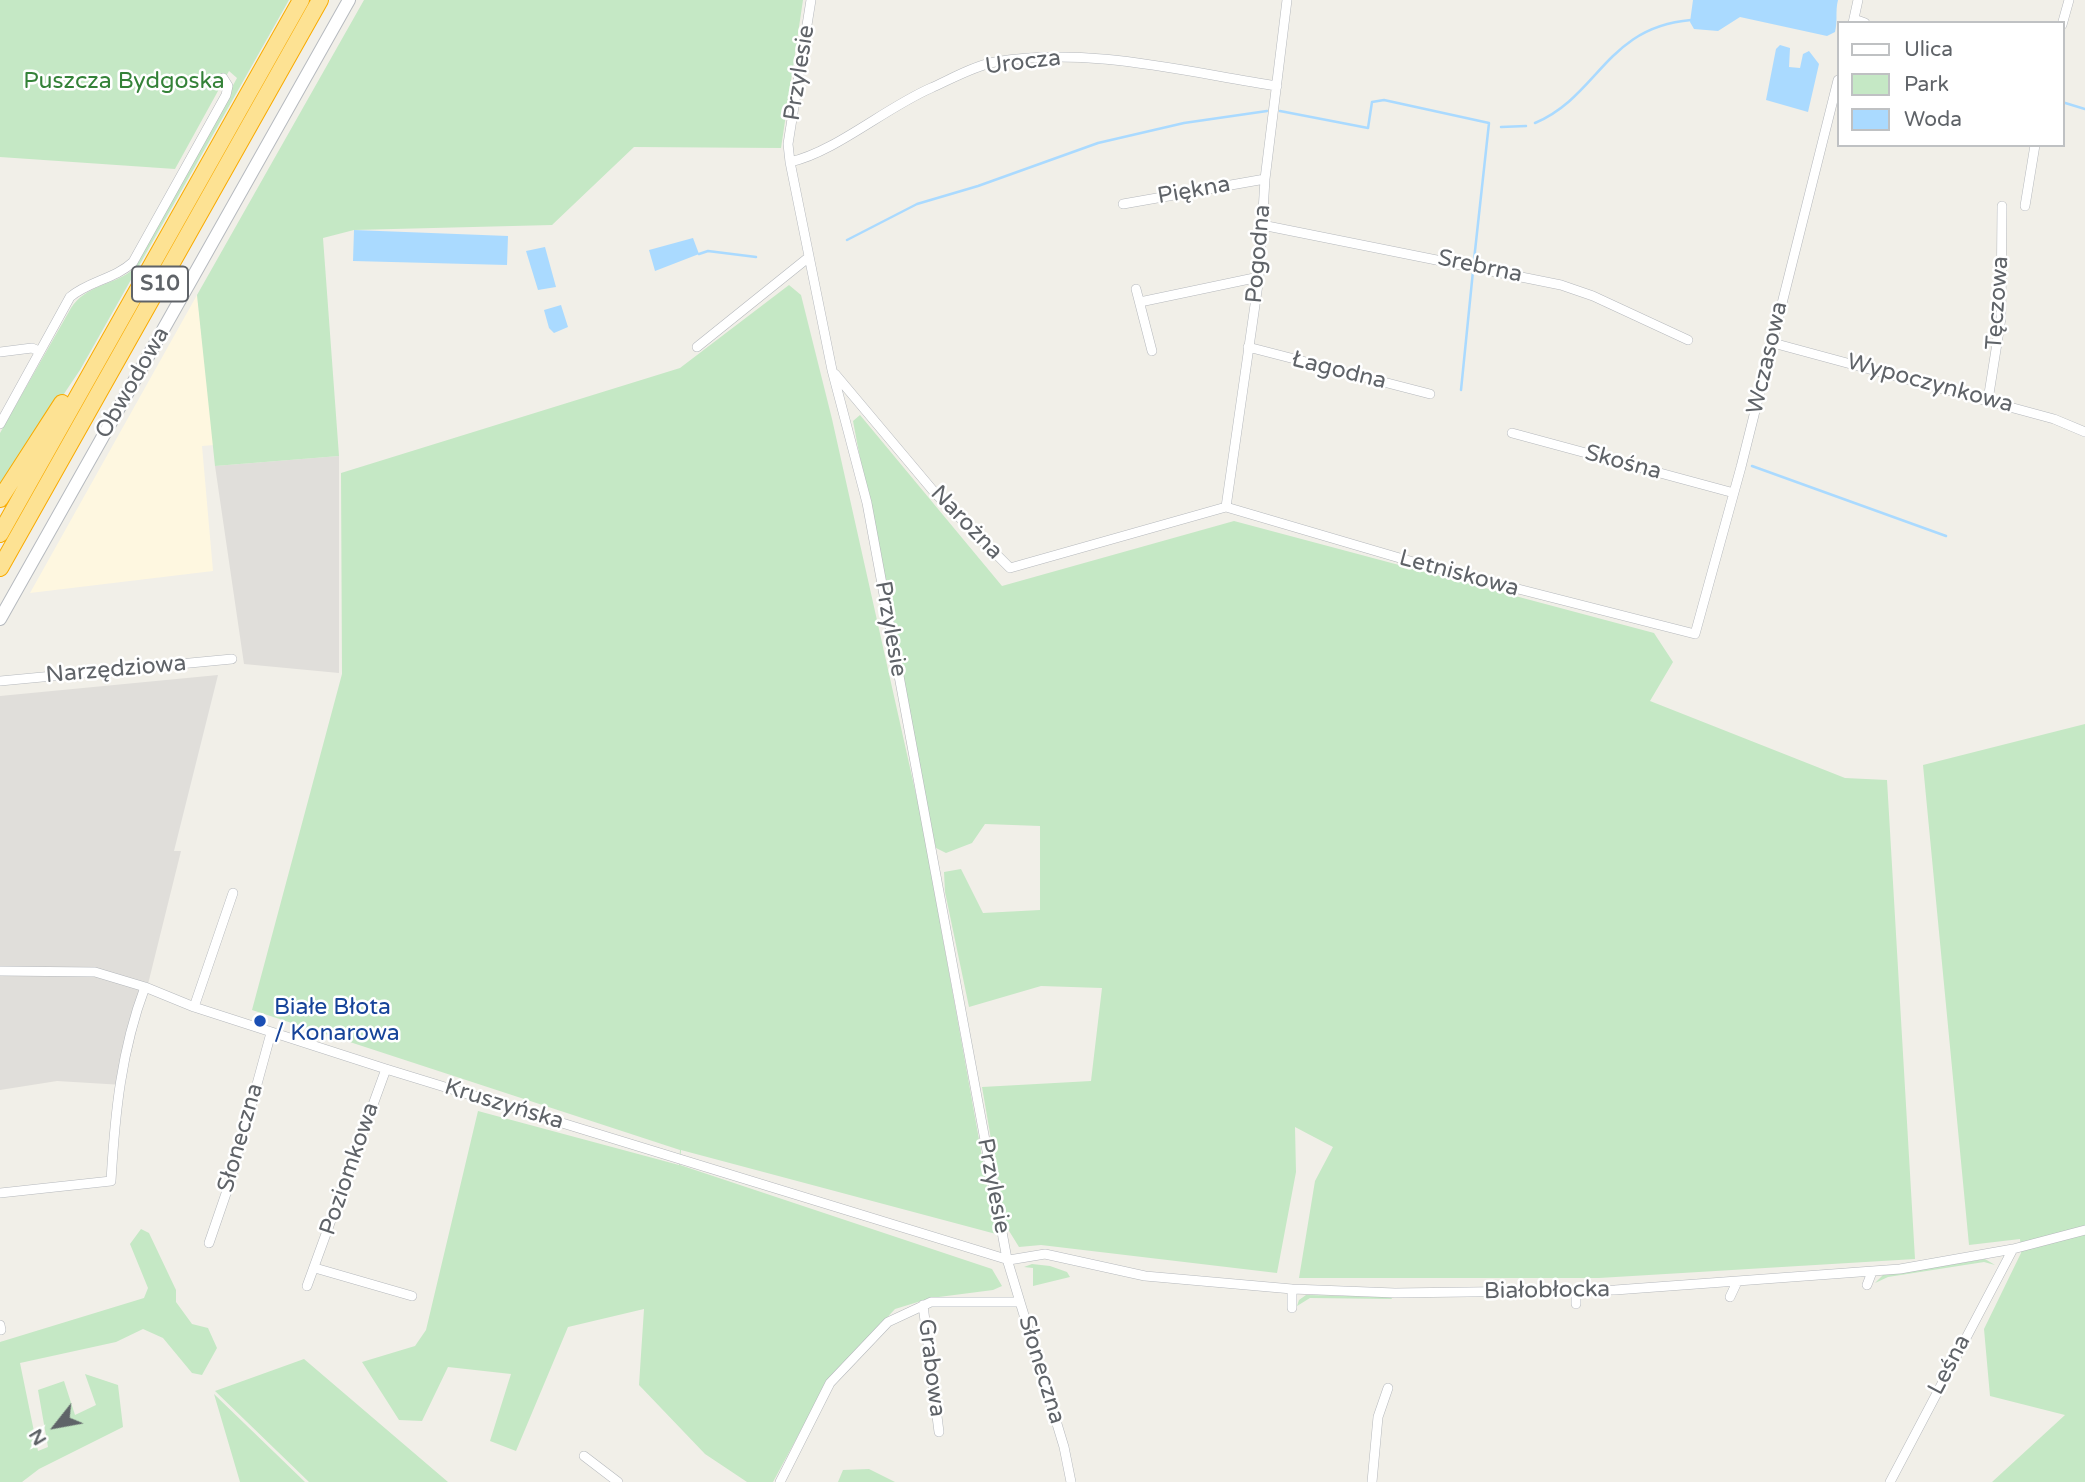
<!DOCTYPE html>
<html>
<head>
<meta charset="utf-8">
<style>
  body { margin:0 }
  #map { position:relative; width:2085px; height:1482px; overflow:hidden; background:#f1efe8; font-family:"Varela Round",sans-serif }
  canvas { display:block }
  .legend { position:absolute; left:1837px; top:21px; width:228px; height:126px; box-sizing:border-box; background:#fff; border:2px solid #bfc1c3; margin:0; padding:9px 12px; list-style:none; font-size:21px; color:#5f6368 }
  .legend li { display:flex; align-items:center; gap:14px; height:35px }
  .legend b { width:35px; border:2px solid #bfc1c3 }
  .north { position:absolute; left:21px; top:1391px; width:70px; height:70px; -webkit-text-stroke:5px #fff; paint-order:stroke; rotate:239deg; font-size:19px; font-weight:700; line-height:28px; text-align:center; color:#5f6368 }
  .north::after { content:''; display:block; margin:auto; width:24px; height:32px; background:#5f6368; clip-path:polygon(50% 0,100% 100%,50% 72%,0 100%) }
</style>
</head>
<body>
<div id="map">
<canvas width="2085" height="1482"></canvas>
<ul class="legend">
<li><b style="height:9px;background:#fff"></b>Ulica</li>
<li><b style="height:19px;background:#c5e8c5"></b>Park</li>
<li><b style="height:19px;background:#aadaff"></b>Woda</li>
</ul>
<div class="north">N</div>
</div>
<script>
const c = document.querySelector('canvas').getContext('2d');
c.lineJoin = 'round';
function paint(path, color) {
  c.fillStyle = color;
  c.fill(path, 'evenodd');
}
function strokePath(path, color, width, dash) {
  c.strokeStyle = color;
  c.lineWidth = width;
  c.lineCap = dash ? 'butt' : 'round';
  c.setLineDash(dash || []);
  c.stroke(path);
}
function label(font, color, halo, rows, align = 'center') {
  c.font = font + ' "Varela Round",sans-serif';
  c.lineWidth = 5;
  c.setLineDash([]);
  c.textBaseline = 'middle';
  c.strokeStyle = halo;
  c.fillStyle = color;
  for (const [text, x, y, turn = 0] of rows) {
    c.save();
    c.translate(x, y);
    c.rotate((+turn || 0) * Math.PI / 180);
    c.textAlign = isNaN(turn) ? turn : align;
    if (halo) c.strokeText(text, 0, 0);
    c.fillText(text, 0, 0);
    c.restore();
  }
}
paint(new Path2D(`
  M197 295 214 445 202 446 213 571 30 593Z`), '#fef7e0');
paint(new Path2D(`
  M339 456V673L244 664 215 466Z
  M218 675 174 851H181L123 1085 57 1081 0 1090V696Z`), '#e0deda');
paint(new Path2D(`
  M0 0H289L80 370 0 489V433L71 308C86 285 111 286 131 271L237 78 229 71 175 169 0 157Z
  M364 0H803L781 148 634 147 552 225 354 230 323 238 339 456 215 466 197 295Z
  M789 285 801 295 832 419 917 799 924 797 853 421 860 415 1002 586 1234 521 1654 633 1673 662 1650 701 1845 778 1887 780 1915 1259 1599 1278H1299L1315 1181 1333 1147 1295 1127 1296 1172 1277 1273 1041 1245 1019 1247 1006 1226 982 1087 1091 1081 1102 988 1041 986 969 1007 945 892 944 872 961 869 983 913 1040 910V826L985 824 972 843 946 853 936 848 924 800H918L996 1234 681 1150 680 1165 992 1269 1002 1286 993 1290 931 1298 895 1309 827 1382 773 1482H747L705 1454 639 1385 644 1309 568 1327 516 1451 490 1441 511 1374 448 1367 422 1421 399 1420 362 1362 415 1346 426 1330 478 1111 679 1165 680 1150 252 1010 342 674 341 473 680 368Z
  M2085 724V1482H1992L2065 1415 1990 1396 1984 1329 2021 1253 2020 1239 1969 1245 1923 765Z
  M141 1229 149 1233 176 1290V1302L192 1324 208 1328 217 1348 202 1375 192 1373 163 1338 143 1329 116 1342 20 1363 38 1451 48 1447 38 1390 64 1381 75 1415 96 1405 85 1374 118 1385 123 1427 39 1469 22 1482H0V1342L144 1298 148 1288 130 1244Z
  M1985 1259 1995 1265 1984 1262 1888 1277 1875 1283 1883 1275Z
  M1032 1264 1050 1266 1067 1272 1070 1277 1033 1286V1268L1024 1267Z
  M1306 1295 1391 1297 1392 1299 1310 1298 1297 1306 1299 1300Z
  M304 1359 448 1482H309L215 1391Z
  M214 1394 305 1482H240Z
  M869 1469 895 1482H838L843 1470Z`), '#c5e8c5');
paint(new Path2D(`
  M1693 0H1838C1835 12 1838 20 1835 32L1827 36 1740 17 1718 31 1694 29 1690 22Z
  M1780 45 1790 48 1789 67 1800 68 1803 54 1809 51 1819 64 1808 112 1766 100 1776 49Z
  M354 230 508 236 507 265 353 261Z
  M693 238 699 254 655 271 649 250Z
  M545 247 556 287 538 290 526 251Z
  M561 305 568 327 554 333 549 328 544 310Z`), '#aadaff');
strokePath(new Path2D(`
  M2062 102 2085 109
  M1280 111 1368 128 1372 102 1384 100 1489 123 1474 260
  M1535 123C1599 96 1606 27 1691 20
  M1501 127 1526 126
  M847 240 917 204 978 186 1098 143 1184 123 1267 111
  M699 254 708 251 756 257
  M1461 390 1473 271
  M1752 466 1946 536`), '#aadaff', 2.5);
const street = new Path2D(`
  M811 0 788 144 790 162 832 370 867 503 1007 1259 1064 1447 1071 1482
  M1854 19 1865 23
  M1853 23 1858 0
  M2062 25 2069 0
  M790 162C835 152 885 108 931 88 951 79 974 66 995 62 1088 46 1185 72 1277 86
  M1123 204 1265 179
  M2025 206 2035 145
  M1262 225 1561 285 1593 296 1688 340
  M1136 289 1152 351
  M1140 302 1259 277
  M1773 343 2054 419 2085 432
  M697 347 809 257
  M1248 347 1430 394
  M0 352 32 348 39 351
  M835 374 935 493 1010 568 1226 507
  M1988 400 2001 318 2002 206
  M0 424 70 297C89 281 115 279 133 262L226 95 228 86 223 78
  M1512 433 1734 493
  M1226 507 1420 564 1695 634 1741 467 1838 80
  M1226 507 1259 277 1265 179 1287 0
  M0 681 232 659
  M0 971 95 972 145 987 194 1007 386 1069 1009 1260 1045 1254 1145 1276 1292 1289 1395 1293 1615 1290 1900 1269 2013 1249 2085 1230
  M194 1007 233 893
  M0 1193 111 1181C115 1113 121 1051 145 987
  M209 1243 231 1179 271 1033
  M315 1268 412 1296
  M1867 1285 1872 1272
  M307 1286 386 1069
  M1576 1291V1304
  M1730 1297 1737 1282
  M923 1305 939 1432
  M1292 1308V1289
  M0 1325 1 1330
  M584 1456 618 1482
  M780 1482 830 1383 888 1322 931 1302H1020
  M1372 1482 1378 1417 1388 1388
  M1890 1482 2013 1249`);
const secondary = new Path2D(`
  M0 619 349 0`);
const highway = new Path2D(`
  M0 499 62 403
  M0 534 301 0
  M0 568 320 0`);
strokePath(street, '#b5b8bc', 10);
strokePath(secondary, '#b6babf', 14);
strokePath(highway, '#f9ab00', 18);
strokePath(street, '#fff', 9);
strokePath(secondary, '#fff', 12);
strokePath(highway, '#fde293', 16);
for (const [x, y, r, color] of [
  [260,1021,7,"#1a4fb4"]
]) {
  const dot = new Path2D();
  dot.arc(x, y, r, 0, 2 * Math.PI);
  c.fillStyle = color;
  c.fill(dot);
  strokePath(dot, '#fff', 2.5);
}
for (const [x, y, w] of [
  [160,284,56]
]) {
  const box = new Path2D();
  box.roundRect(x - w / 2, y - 17.5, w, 35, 5);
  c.fillStyle = '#fff';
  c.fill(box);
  strokePath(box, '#5f6368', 2);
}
label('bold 21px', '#5f6368', null, [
  ["S10",160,284]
]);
label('23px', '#5f6368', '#fff', [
  ["Urocza",1023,63,-7],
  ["Przylesie",800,73,-81],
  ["Piękna",1194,191,-10],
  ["Pogodna",1259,254,-85],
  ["Srebrna",1480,267,12],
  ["Tęczowa",1998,303,-86],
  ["Wczasowa",1768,358,-77],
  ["Łagodna",1339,371,14],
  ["Obwodowa",133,383,-60],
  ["Wypoczynkowa",1930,384,15],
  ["Skośna",1623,463,15],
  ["Narożna",966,523,46],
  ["Letniskowa",1459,574,15],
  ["Przylesie",890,629,80],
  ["Narzędziowa",116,670,-5],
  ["Kruszyńska",504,1105,17],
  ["Słoneczna",241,1138,-74],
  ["Poziomkowa",350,1169,-71],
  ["Przylesie",993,1186,79],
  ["Białobłocka",1547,1291,-1],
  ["Leśna",1950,1365,-62],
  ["Grabowa",931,1368,83],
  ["Słoneczna",1041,1370,73]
]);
label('23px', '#348238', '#fff', [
  ["Puszcza Bydgoska",124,82]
]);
label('23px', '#164399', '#fff', [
  ["Białe Błota",274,1008],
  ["/ Konarowa",274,1034]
], 'left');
</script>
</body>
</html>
